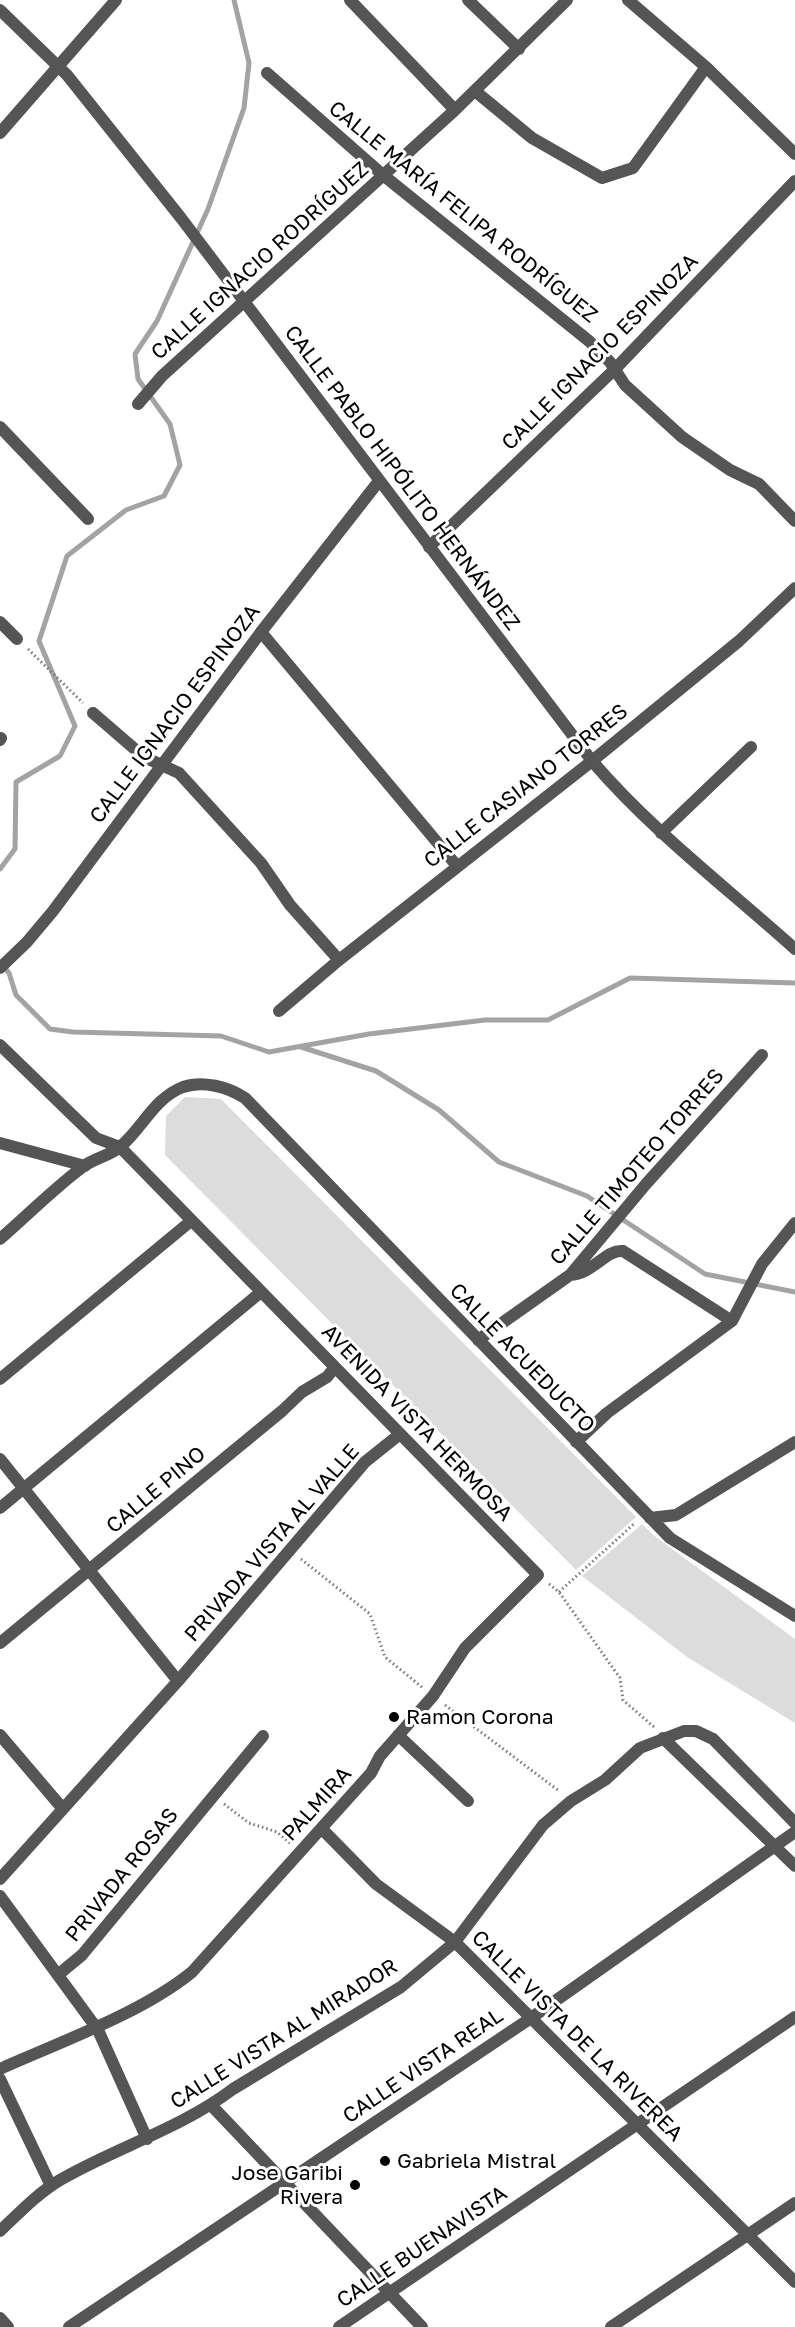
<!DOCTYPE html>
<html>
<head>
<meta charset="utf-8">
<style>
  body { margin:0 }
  canvas { display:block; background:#fff }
</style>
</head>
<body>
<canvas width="795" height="2327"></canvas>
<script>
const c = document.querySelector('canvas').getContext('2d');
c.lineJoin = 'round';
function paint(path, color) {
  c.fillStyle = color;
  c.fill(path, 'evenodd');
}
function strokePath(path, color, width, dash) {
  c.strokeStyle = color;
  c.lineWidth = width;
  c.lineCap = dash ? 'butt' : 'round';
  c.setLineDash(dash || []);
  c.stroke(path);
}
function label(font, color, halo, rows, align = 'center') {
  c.font = font + ' "Golos Text",sans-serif';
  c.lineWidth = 6;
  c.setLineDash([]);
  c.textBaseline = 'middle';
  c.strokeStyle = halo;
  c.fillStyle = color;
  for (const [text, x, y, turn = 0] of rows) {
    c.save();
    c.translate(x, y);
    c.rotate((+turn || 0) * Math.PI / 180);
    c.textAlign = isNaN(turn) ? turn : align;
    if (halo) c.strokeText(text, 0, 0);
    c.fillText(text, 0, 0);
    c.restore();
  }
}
paint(new Path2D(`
  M185 1097 221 1099 636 1517 576 1570 165 1155 166 1116Z
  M642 1524 657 1538 795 1639V1723L687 1657 582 1576Z`), '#dcdcdc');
strokePath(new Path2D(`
  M0 869 15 849 16 782 60 756 75 726 39 641 67 556 126 510 164 496 180 465 170 424 138 379 135 354 157 321 208 209 244 108 249 63 234 0
  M3 966 9 973 16 995 50 1029 73 1032 221 1036 269 1052 369 1034 485 1020H548L630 978 795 983
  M301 1047 376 1071 439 1110 499 1162 587 1196 705 1274 795 1292`), '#a3a3a3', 5);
strokePath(new Path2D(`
  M28 649 83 703
  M301 1559 370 1614 385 1657 423 1688
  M549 1584 559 1592 620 1678 623 1700 654 1727
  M559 1592 635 1523
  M445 1705 559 1791
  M224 1804 249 1823 277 1832 290 1843`), '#777', 3, [1.5, 3]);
strokePath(new Path2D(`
  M350 0 455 110
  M468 0 519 49
  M628 0 706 67 795 154
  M267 73 383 175 589 341 610 362 625 385 682 437 730 470 759 484 795 521
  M475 91 532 138 602 178 633 168 706 67
  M0 133 116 0
  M138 404 162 376 455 110 567 0
  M0 427 88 519
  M429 547 615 369 795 181
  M0 622 17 639
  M261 632 457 866
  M93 713 144 757 179 773 261 863 290 905 339 960
  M0 740 1 738
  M661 833 751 747
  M279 1011 339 960 592 761
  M0 1045 96 1138 120 1147 538 1575 465 1648 433 1696 380 1756 371 1773 192 1972C142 2013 60 2042 0 2069
  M0 1143 85 1166
  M0 1239C28 1215 54 1188 84 1166 95 1158 109 1156 120 1147 142 1129 154 1098 183 1087 203 1080 228 1087 245 1098L670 1538 795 1616
  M570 1275C593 1274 606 1249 623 1251L732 1321
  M478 1340 570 1275 646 1184 762 1055
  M0 1379 191 1221
  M576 1442 607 1413 732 1321 762 1264 795 1223
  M0 1459 178 1681
  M0 1508 261 1292
  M650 1518 676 1515 795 1442
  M0 1643 282 1411 302 1392 327 1377 335 1367
  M0 1735 63 1809
  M398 1735 468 1801
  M663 1738 795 1866
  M322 1829 376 1884 455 1942 795 2282
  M0 1879 178 1681 365 1462 400 1434
  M0 1896 98 2030 147 2139
  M59 1974 82 1955 263 1736
  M0 2079 51 2186
  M211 2105 422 2327
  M0 2231C19 2213 38 2193 60 2180 117 2147 180 2129 233 2089L401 1987 455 1942 543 1825 571 1801 605 1780 640 1748 684 1731H696L713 1739 795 1823
  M0 2318 8 2327
  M69 2327 531 2018 795 1832
  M339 2327 795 2017
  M611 2327 795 2203`), '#555', 12);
strokePath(new Path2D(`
  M0 10 67 75 181 218 592 761C652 831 726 887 795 949
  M592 761 739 641 795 588
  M0 968 27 942 53 911 261 632 379 481`), '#555', 12);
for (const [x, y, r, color] of [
  [394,1717,6,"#000"],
  [385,2161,6,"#000"],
  [355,2185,6,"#000"]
]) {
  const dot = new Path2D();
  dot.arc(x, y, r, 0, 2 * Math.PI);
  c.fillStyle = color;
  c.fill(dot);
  strokePath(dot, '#fff', 2);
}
label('21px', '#000', '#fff', [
  ["CALLE MARÍA FELIPA RODRÍGUEZ",463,212,39],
  ["CALLE IGNACIO RODRÍGUEZ",260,261,-42],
  ["CALLE IGNACIO ESPINOZA",600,352,-45],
  ["CALLE PABLO HIPÓLITO HERNÁNDEZ",402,478,53],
  ["CALLE IGNACIO ESPINOZA",175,714,-53],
  ["CALLE CASIANO TORRES",526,786,-38],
  ["CALLE TIMOTEO TORRES",637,1167,-49],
  ["CALLE ACUEDUCTO",522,1358,46],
  ["AVENIDA VISTA HERMOSA",417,1423,46],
  ["CALLE PINO",156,1490,-40],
  ["PRIVADA VISTA AL VALLE",272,1543,-49],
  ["PALMIRA",317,1804,-48],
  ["PRIVADA ROSAS",122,1875,-51],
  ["CALLE VISTA AL MIRADOR",284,2034,-32],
  ["CALLE VISTA DE LA RIVEREA",577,2036,45],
  ["CALLE VISTA REAL",423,2066,-34],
  ["CALLE BUENAVISTA",422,2247,-34]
]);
label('21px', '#000', '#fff', [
  ["Ramon Corona",406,1717],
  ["Gabriela Mistral",397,2161],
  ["Jose Garibi",343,2173,"right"],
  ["Rivera",343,2197,"right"]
], 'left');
</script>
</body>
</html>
